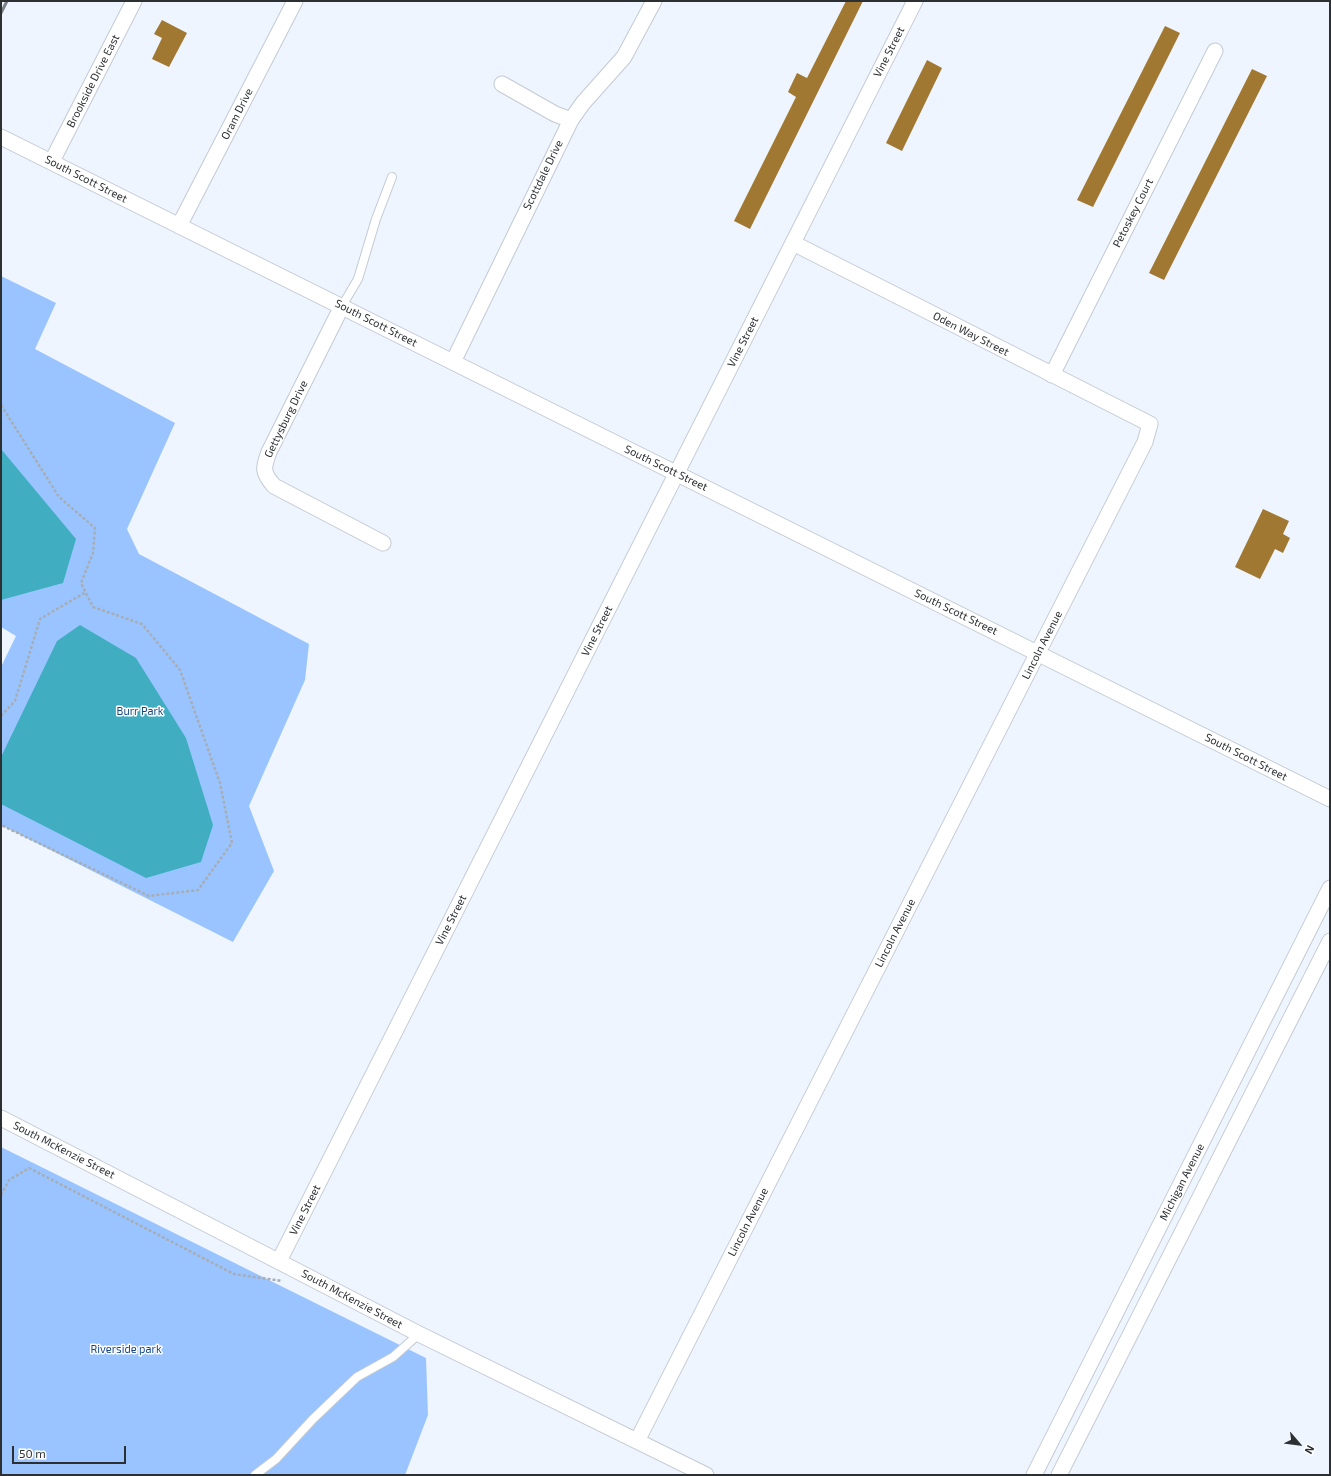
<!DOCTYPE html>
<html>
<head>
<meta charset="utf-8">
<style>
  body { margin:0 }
  #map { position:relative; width:1331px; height:1476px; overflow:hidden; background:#eef5ff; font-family:"Exo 2",sans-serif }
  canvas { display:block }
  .frame { position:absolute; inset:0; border:2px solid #2d3033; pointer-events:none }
  .north { position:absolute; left:1279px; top:1424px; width:40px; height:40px; -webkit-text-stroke:3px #fff; paint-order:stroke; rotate:118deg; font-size:11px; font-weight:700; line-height:16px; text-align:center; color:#2d3033 }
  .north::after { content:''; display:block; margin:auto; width:14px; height:18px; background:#2d3033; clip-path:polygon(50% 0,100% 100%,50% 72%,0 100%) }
  .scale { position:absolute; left:12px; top:1446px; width:114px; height:18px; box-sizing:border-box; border:2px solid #2d3033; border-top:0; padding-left:5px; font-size:12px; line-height:14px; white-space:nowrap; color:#2d3033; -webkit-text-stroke:3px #fff; paint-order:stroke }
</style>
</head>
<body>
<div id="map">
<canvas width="1331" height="1476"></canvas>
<div class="frame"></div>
<div class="north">N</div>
<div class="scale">50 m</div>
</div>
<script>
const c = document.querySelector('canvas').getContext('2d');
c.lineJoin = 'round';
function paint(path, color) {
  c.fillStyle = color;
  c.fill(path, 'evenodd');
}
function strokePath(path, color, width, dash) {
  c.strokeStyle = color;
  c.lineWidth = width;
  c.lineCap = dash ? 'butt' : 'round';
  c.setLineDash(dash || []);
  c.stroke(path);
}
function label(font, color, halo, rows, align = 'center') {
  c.font = font + ' "Exo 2",sans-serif';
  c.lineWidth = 3;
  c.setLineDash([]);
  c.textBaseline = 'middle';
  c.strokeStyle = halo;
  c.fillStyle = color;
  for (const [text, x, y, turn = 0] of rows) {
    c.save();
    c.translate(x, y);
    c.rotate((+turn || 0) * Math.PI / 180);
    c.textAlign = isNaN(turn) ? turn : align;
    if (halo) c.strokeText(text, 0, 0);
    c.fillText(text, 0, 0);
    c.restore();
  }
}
paint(new Path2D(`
  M1 276 56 303 35 349 175 423 127 529 139 554 309 644 305 680 249 806 274 871 233 942 1 825V667L16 636 1 627Z
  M1 1147 426 1358 428 1415 405 1475H1Z`), '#9ac4ff');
paint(new Path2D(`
  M1 449 76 539 63 583 1 600Z
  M80 625 136 658 186 738 213 825 201 862 146 878 1 804V757L57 641Z`), '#41adc1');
paint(new Path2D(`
  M846 1H863L750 229 734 221 796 97 788 92 797 73 807 78Z
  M162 20 187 33 169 67 152 59 162 38 154 34Z
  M1165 26 1180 33 1093 207 1077 200Z
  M927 60 942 68 902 151 886 143Z
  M1252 69 1267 76 1164 280 1149 273Z
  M1263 509 1289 521 1283 534 1290 538 1283 553 1275 549 1260 579 1235 567Z`), '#a07831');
const service = new Path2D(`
  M342 306 358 279 376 219 392 177
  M255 1475 276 1459 313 1419 357 1377 393 1357 419 1334`);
const minor = new Path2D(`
  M502 84 555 114 571 120
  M1 137 1330 799
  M52 161 134 1
  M179 226 295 1
  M342 306 269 452C263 468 262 472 274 486L383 543
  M453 362 571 120 583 103 624 57 654 1
  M1052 375 1215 51
  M1 1118 419 1334 706 1475
  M279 1261 915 1
  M637 1441 1145 442 1150 424 793 243
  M1034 1475 1330 888
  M1059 1475 1330 941`);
strokePath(service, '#c3cad3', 10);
strokePath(minor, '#c3cad3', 17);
strokePath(new Path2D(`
  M1 405 59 497 95 528 93 553 81 583 93 607 142 624 180 670 220 783 232 843 198 890 149 896 1 825
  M1 716 15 701 40 619 86 592
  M1 1195 9 1180 29 1168 234 1274 282 1281`), '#a7adb4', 2.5, [3, 2]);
strokePath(service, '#fff', 8);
strokePath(minor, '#fff', 15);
strokePath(new Path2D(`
  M1 13 7 1`), '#7d8288', 3);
label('11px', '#2d3033', '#fff', [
  ["Vine Street",889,52,-63],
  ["Brookside Drive East",93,81,-63],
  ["Oram Drive",237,114,-63],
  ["Scottdale Drive",543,175,-64],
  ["South Scott Street",86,179,27],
  ["Petoskey Court",1133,213,-63],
  ["South Scott Street",376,323,27],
  ["Oden Way Street",971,334,27],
  ["Vine Street",743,342,-63],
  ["Gettysburg Drive",286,419,-64],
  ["South Scott Street",666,468,26],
  ["South Scott Street",956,612,26],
  ["Vine Street",597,631,-63],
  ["Lincoln Avenue",1042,645,-63],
  ["South Scott Street",1246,757,27],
  ["Vine Street",451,920,-63],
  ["Lincoln Avenue",895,933,-63],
  ["South McKenzie Street",64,1150,27],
  ["Michigan Avenue",1182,1182,-63],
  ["Vine Street",305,1210,-63],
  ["Lincoln Avenue",748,1222,-63],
  ["South McKenzie Street",352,1299,28]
]);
label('11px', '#11468a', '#fff', [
  ["Burr Park",140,711],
  ["Riverside park",126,1349]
]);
</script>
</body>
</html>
